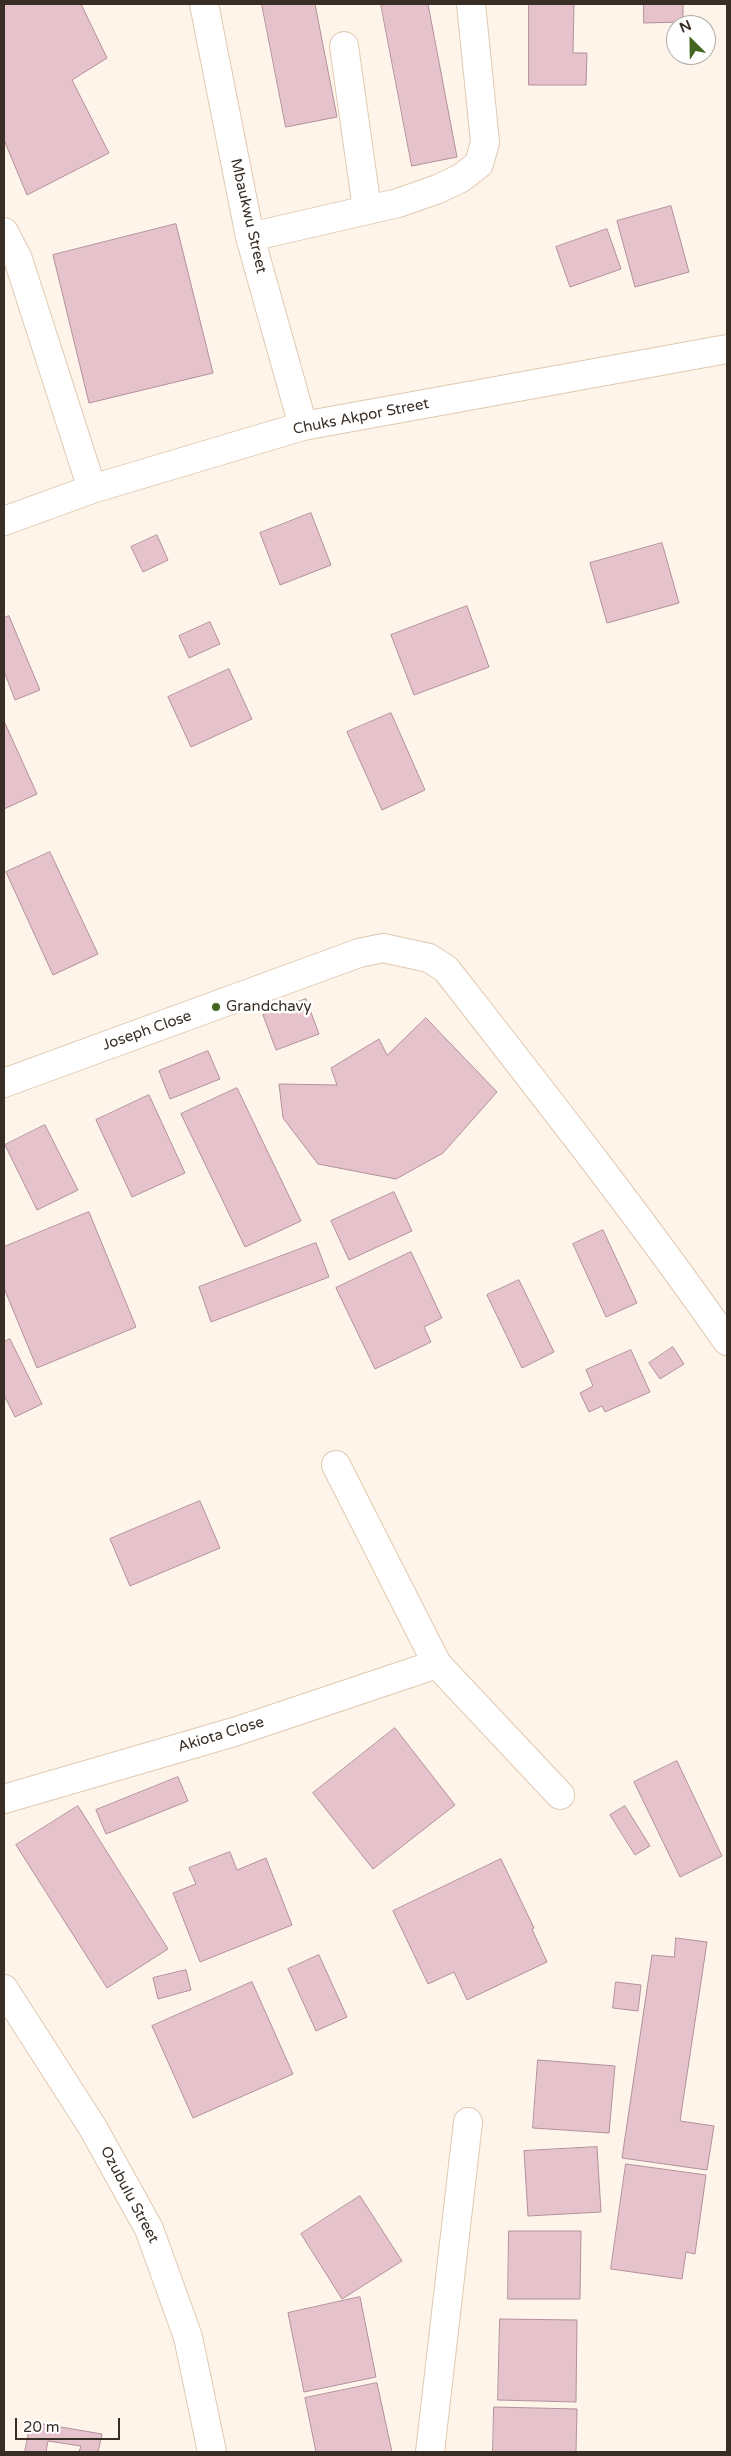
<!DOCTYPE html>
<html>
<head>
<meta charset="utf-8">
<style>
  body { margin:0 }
  #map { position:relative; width:731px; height:2456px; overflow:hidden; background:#fef4ea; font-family:"Varela Round",sans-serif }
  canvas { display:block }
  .frame { position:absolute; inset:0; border:5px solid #382e25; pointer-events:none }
  .north { position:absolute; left:666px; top:15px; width:50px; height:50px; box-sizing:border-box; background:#fff; border:1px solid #afaba8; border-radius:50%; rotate:337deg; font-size:14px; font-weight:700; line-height:20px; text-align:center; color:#382e25 }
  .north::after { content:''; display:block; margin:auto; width:18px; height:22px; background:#42661f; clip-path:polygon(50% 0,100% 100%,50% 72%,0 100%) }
  .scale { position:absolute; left:15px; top:2418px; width:105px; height:22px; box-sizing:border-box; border:2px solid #382e25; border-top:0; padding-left:6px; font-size:15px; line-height:18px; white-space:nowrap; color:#382e25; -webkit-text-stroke:4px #fff; paint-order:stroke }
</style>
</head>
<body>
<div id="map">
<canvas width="731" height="2456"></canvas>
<div class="frame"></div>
<div class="north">N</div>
<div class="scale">20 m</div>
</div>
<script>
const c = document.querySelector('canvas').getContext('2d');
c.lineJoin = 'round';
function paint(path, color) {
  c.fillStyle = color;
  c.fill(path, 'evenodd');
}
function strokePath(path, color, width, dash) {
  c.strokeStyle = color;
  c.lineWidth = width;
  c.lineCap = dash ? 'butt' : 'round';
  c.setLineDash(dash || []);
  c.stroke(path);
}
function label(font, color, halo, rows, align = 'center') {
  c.font = font + ' "Varela Round",sans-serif';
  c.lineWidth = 5;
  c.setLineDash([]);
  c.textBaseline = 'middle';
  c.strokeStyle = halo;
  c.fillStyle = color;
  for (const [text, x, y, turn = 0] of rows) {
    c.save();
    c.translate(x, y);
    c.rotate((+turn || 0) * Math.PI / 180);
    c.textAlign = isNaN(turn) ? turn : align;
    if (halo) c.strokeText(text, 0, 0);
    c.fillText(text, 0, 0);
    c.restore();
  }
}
const building = new Path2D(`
  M4 4H81L107 58 72 80 109 153 27 195 4 140Z
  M262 4H315L337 117 286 127Z
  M381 4H428L457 157 412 166Z
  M529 4H574L573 53H587L586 85H529Z
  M644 4H683V22L644 23Z
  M671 206 689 272 635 287 617 221Z
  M176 224 213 373 89 403 53 255Z
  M607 229 621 269 570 287 556 247Z
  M311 513 331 565 280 585 260 533Z
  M157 535 168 560 143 572 131 547Z
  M662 543 679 603 607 623 590 563Z
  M467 606 489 667 414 695 391 635Z
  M9 616 40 690 15 700 4 671V618Z
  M210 622 220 644 189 658 179 636Z
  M229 669 252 719 191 747 168 697Z
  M391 713 425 790 382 810 347 732Z
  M4 721 37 794 4 809Z
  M50 852 98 954 53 975 6 872Z
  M306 999 319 1034 276 1050 263 1015Z
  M426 1018 497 1092 443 1153 396 1179 318 1164 283 1118 279 1084 337 1085 331 1068 379 1039 387 1055Z
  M208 1051 220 1079 170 1099 159 1071Z
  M237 1088 301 1221 245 1247 181 1114Z
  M149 1095 185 1173 132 1197 96 1120Z
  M45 1125 78 1190 37 1210 5 1145Z
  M394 1192 412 1231 349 1260 331 1221Z
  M89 1212 136 1327 37 1368 4 1288V1247Z
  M603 1230 637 1303 606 1317 573 1244Z
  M316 1243 329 1277 211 1322 199 1287Z
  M411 1252 442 1318 424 1327 431 1342 375 1369 336 1288Z
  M519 1280 554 1352 522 1368 487 1295Z
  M10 1339 42 1404 15 1417 4 1395V1342Z
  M673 1347 684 1364 660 1379 649 1363Z
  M631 1350 650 1392 605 1412 602 1406 589 1412 580 1393 593 1386 586 1370Z
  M200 1501 220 1548 130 1586 110 1539Z
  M395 1728 455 1805 373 1869 313 1793Z
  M677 1761 722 1856 680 1877 634 1782Z
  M178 1777 188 1801 106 1834 96 1810Z
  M78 1806 168 1949 107 1988 16 1845Z
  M625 1806 650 1846 635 1855 610 1815Z
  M230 1852 237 1870 266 1858 292 1925 200 1962 173 1893 196 1884 189 1868Z
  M501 1859 534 1928 532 1929 547 1962 467 2000 454 1972 428 1984 393 1911Z
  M676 1938 707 1942 680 2121 714 2126 707 2170 622 2158 652 1955 674 1957Z
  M319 1955 347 2017 316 2031 288 1969Z
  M186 1970 191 1990 158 1999 153 1978Z
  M252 1982 293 2074 193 2118 152 2026Z
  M616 1982 641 1985 638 2011 613 2008Z
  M538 2060 615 2066 609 2133 533 2128Z
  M597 2147 601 2212 528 2216 524 2151Z
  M626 2164 706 2175 695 2254 686 2252 682 2279 611 2269Z
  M360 2196 402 2261 342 2299 301 2234Z
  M509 2231H581L580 2299H508Z
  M360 2297 376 2377 304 2392 288 2313Z
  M500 2319 577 2320 576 2402 498 2400Z
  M377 2383 392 2452H316L305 2398Z
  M494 2407 577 2409 576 2452H493Z
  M31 2422 102 2434 98 2452H79L81 2446 48 2441 46 2452H25Z`);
paint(building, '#e5c2cc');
strokePath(building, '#b2919b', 1);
const minor = new Path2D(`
  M204 4 250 237 303 426
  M344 46 367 209
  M4 232 18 259 92 489
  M250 237 398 203 438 189 461 178 479 164 485 142 471 4
  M4 521 92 489 303 426 727 349
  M4 1083 359 953 383 948 429 958 446 969C542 1092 638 1214 727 1341
  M336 1465 437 1664 560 1795
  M4 1799 234 1732 437 1664
  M4 1989 93 2128 149 2229 188 2337 212 2452
  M430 2452 468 2122`);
strokePath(minor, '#e1c9b1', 30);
strokePath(minor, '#fff', 28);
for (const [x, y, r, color] of [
  [216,1007,5,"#42661f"]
]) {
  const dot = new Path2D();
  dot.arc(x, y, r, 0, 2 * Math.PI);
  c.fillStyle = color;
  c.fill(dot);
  strokePath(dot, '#fff', 2);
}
label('15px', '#382e25', '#fff', [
  ["Mbaukwu Street",248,216,77],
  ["Chuks Akpor Street",361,417,-11],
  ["Joseph Close",147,1031,-19],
  ["Akiota Close",221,1735,-17],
  ["Ozubulu Street",129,2195,62]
]);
label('15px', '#382e25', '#fff', [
  ["Grandchavy",226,1007]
], 'left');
</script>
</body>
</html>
